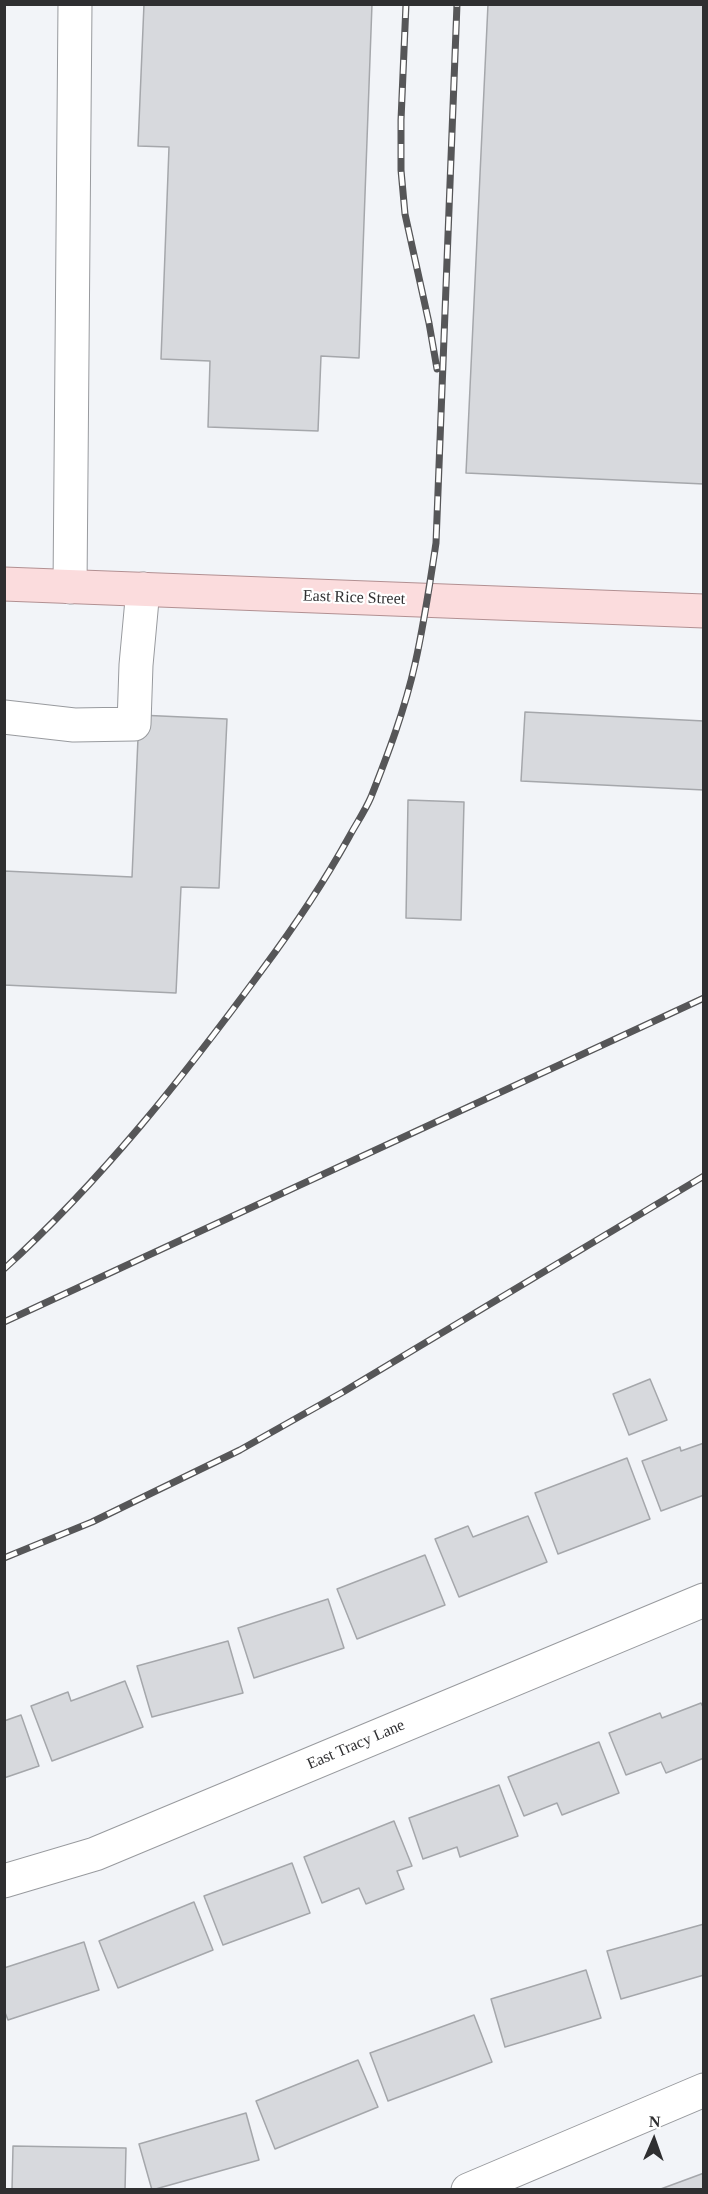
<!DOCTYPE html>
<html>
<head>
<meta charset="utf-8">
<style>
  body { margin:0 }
  #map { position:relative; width:708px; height:2194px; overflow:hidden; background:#f2f4f8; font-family:"Times New Roman",serif }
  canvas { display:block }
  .frame { position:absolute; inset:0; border:6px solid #2f2f31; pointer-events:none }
  .north { position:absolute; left:624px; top:2110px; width:60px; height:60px; -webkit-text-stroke:4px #fff; paint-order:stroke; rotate:2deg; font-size:16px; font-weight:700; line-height:24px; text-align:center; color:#2f2f31 }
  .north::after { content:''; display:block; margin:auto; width:21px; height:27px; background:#2f2f31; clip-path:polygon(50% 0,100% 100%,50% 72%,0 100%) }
</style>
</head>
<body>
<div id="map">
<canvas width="708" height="2194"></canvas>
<div class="frame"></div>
<div class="north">N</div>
</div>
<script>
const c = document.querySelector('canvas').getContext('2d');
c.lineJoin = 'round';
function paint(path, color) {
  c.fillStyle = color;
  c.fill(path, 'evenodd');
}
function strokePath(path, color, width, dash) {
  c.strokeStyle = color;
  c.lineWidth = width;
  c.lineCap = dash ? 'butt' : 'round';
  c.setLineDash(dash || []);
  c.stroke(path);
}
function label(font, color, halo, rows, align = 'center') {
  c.font = font + ' "Times New Roman",serif';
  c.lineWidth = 4.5;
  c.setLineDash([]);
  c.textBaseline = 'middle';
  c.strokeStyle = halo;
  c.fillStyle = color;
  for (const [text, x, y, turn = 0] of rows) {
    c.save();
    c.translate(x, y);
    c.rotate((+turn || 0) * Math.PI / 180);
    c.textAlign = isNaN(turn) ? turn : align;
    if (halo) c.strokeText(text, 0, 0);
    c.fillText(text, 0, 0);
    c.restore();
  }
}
const building = new Path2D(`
  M144 4H372L359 358 321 356 318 431 208 427 210 361 161 359 169 147 138 146Z
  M488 4H704V484L466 473Z
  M525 712 704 721V790L521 781Z
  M139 715 227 719 219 888 181 887 176 993 4 985V871L132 877Z
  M408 800 464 802 461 920 406 918Z
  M650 1379 667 1420 629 1435 613 1394Z
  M704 1443V1495L661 1511 642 1461 680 1447 681 1451Z
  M627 1458 650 1519 558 1554 535 1493Z
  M528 1516 547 1562 459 1597 435 1539 468 1526 473 1537Z
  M425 1555 445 1605 357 1639 337 1589Z
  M328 1599 344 1648 254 1678 238 1628Z
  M228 1641 243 1693 152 1717 137 1666Z
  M125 1681 143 1727 52 1761 31 1706 68 1692 71 1701Z
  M701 1703 704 1709V1758L666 1773 661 1762 626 1775 609 1733 660 1713 662 1718Z
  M21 1715 39 1766 4 1778V1721Z
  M599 1742 619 1793 562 1815 557 1803 524 1816 508 1777Z
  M499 1785 518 1836 460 1857 457 1847 423 1859 409 1818Z
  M394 1821 412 1866 397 1871 404 1889 366 1904 359 1888 322 1903 304 1857Z
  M292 1863 310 1913 223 1945 204 1896Z
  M194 1902 213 1950 118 1988 99 1941Z
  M704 1924V1975L621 1999 607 1951Z
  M84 1942 99 1990 8 2020 4 2010V1968Z
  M586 1970 601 2018 505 2047 491 1999Z
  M474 2015 492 2062 388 2101 370 2053Z
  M358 2060 378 2107 275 2149 256 2101Z
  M246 2113 259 2160 152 2190 139 2144Z
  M13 2146 126 2148 125 2190H12Z
  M704 2173V2190H658Z`);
paint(building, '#d7d9dd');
strokePath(building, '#a5a7ab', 1.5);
const minor = new Path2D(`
  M70 587 75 4
  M4 717 74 725 134 724 136 665 143 589
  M4 1881 95 1854 704 1600
  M468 2190 704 2090`);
const major = new Path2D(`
  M4 584 704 611`);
strokePath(minor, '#989a9e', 35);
strokePath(major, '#b29092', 35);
strokePath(minor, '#fff', 33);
strokePath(major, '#fbdcdd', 33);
const rail = new Path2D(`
  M406 4 401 120V170L405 214 429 323 437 369
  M4 1269C102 1180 184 1076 262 970 294 927 323 884 349 837 356 824 365 811 371 797 388 754 405 709 415 664 424 624 430 583 436 543L457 4
  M4 1322 704 998
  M4 1558 92 1522 240 1450 343 1392 704 1176`);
strokePath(rail, '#565658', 7);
strokePath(rail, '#fff', 4.5, [14]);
label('16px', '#2f2f31', '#fff', [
  ["East Rice Street",354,598,2],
  ["East Tracy Lane",356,1745,-23]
]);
</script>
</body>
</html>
